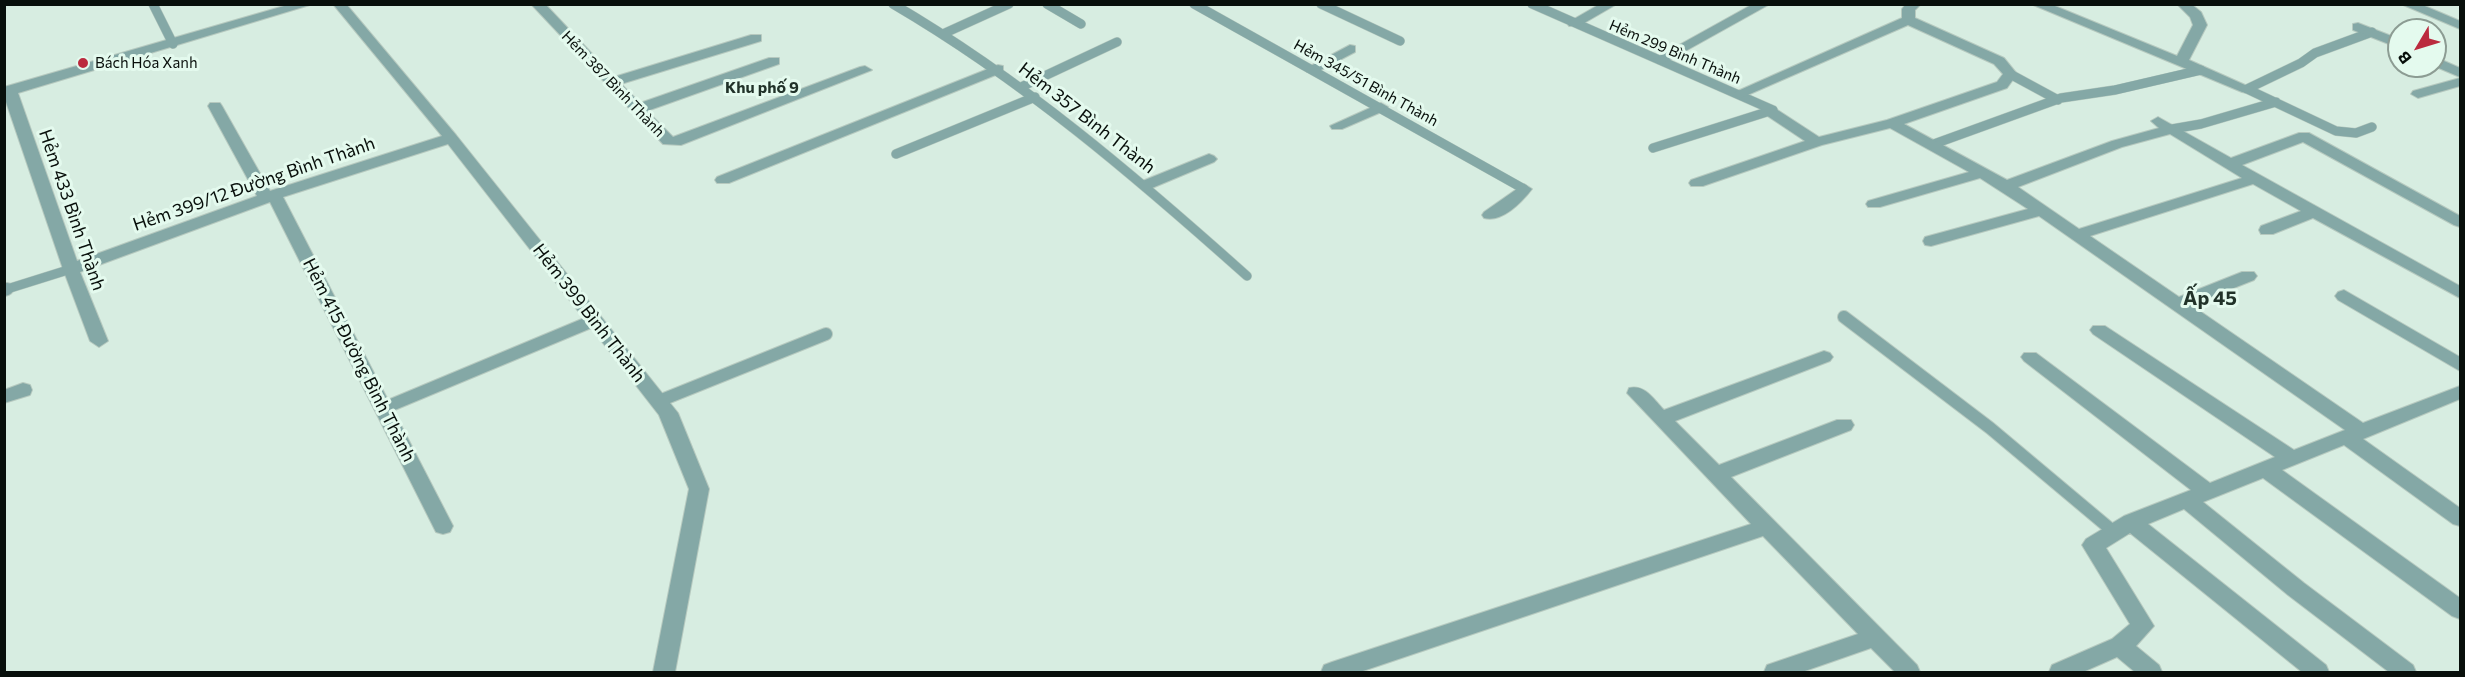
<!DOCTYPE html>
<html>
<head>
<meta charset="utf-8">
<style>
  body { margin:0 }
  #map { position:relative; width:2465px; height:677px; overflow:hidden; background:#d7ede1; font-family:Commissioner,sans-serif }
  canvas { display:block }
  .frame { position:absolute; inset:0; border:6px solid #080f0b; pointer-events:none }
  .north { position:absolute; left:2387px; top:18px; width:60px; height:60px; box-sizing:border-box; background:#e4faee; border:2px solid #8c9c93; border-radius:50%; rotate:232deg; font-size:16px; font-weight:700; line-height:24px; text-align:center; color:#080f0b }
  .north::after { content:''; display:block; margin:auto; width:21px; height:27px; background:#bb2a3e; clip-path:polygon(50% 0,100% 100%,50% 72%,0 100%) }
</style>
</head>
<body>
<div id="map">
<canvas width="2465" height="677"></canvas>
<div class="frame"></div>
<div class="north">B</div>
</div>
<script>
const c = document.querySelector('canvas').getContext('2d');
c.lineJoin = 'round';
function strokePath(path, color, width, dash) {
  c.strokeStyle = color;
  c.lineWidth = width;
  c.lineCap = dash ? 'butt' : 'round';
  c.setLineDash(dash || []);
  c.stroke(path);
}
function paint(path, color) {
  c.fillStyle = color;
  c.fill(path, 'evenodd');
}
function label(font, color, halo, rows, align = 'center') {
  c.font = font + ' Commissioner,sans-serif';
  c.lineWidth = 6;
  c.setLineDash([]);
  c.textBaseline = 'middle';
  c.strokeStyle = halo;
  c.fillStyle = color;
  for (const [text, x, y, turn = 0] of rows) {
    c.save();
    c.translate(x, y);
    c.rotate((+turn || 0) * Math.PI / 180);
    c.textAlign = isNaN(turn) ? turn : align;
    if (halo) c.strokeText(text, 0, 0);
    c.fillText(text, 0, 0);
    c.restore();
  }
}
const laneFar1 = new Path2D(`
  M153 4 173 44
  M893 4C1023 80 1135 176 1247 276
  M1047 4 1081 24
  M1194 4 1524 189
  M1321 4 1400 41
  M1532 4 1773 110
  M945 33 1009 4
  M2010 74 2058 100
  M1021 87 1117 42
  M2247 89 2301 63 2315 53 2372 32
  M2247 89 2336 131 2356 133 2372 127
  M2172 129 2201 124 2276 102
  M1934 144 2061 98 2115 90 2201 70
  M1653 148 1773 110
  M896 154 1035 97
  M4 290 71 269`);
const lane = new Path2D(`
  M4 290 7 289
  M1844 317 1990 428 2114 532
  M659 401 826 334
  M384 408 595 320`);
const street = new Path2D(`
  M291 4H313L18 93 77 261 257 196 208 106 210 103H220L222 106 270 191 442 136 333 4H346L456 135 678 413 709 489 675 672H653L689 489 659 415 448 144 283 197 453 526 450 532 443 534 436 532 270 202 80 272 108 341 99 347 90 341 63 269 4 96V87Z
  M531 4H545L614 77 751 35H761V41L621 84 640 103 769 58H779V64L647 111 673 137 860 67 865 66 872 70 681 145 663 144Z
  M1600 4H1617L1579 26H1569L1567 23Z
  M1753 4H1770L1664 63 1659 64 1652 60Z
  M1906 4H1921L1915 10V18L2004 58 2017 74 2007 88 1904 124 2007 180 2112 141 2159 128 2151 121 2158 117 2231 158 2299 133H2309L2460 216V227L2454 225 2303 142 2242 165 2460 286V298L2313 218 2273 234H2261L2259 230 2261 226 2301 211 2253 184 2090 236 2179 297 2242 272H2254L2257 276 2254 280 2191 305 2363 423 2460 386V399L2363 439 2460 508V526L2453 524 2344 445 2282 470 2460 598V619L2452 616 2263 478 2203 502 2304 583 2413 665 2416 672H2389L2288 595 2184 509 2148 524 2326 665 2329 672H2302L2130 533 2106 548 2154 626 2136 646 2159 665 2162 672H2135L2117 657 2083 672H2049L2052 665 2112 639 2130 624 2082 545 2086 539 2124 516 2191 490 2024 361 2021 357 2024 353H2036L2210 483 2275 457 2093 334 2090 330 2093 326H2105L2294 450 2345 430 2039 216 1931 246 1925 245 1923 241 1925 237 2028 209 1980 178 1880 207H1868L1866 204 1868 201 1969 172 1890 128 1822 145 1703 186H1691L1689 183 1691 180 1805 141 1766 115 1764 112 1766 109H1776L1819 137 1887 120 1997 82 2003 74 1994 64 1908 25 1743 97 1738 98 1731 94 1902 18V9ZM2170 134 2242 178 2079 229 2018 187 2122 147Z
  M2031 4H2050L2177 56 2193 25 2190 17 2177 4H2191L2201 12 2207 25 2189 60 2254 89 2247 93 2242 92Z
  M2401 4H2420L2460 21V29Z
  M2358 23 2399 39V48L2353 30V24Z
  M1350 45 1355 46V52L1317 72H1307L1305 69Z
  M2435 57 2460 68V77L2434 66Z
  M998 65 1003 66V72L729 183H717L715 180 717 177Z
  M2460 78V86L2418 98 2411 94 2413 91Z
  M1381 103 1388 107 1386 110 1342 129H1332L1330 126Z
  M1209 154 1214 156 1217 159 1214 162 1152 188H1140L1138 185 1140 182Z
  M1524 184 1532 189C1522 202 1502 223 1484 218L1482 215 1484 212Z
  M2344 290 2460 357V371L2338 300 2335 296 2338 292Z
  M1824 351 1830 353 1833 357 1830 361 1675 421 1719 465 1837 420H1851L1854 425 1851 430 1731 477 1917 665 1920 672H1895L1871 648 1802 672H1764L1767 665 1858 634 1763 536 1360 672H1321L1324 665 1332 662 1751 524 1627 393 1629 388C1645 384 1654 400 1664 410Z
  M23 383 30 385 32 390 30 395 4 403V390Z`);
strokePath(laneFar1, '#b6c9bf', 10);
strokePath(lane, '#b6c9bf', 14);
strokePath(street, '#b6c9bf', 2);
strokePath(laneFar1, '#84a8a6', 9);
strokePath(lane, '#84a8a6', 12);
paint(street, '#84a8a6');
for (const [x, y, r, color] of [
  [83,63,6,"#bb2a3e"]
]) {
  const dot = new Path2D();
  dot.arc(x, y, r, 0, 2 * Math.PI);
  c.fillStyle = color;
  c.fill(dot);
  strokePath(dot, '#e4faee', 2);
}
label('15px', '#080f0b', '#e4faee', [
  ["Hẻm 299 Bình Thành",1675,52,23],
  ["Hẻm 345/51 Bình Thành",1366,83,29],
  ["Hẻm 387 Bình Thành",613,84,46]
]);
label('15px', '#080f0b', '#e4faee', [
  ["Bách Hóa Xanh",95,63]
], 'left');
label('bold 16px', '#213229', '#e4faee', [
  ["Khu phố 9",762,88]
]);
label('18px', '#080f0b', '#e4faee', [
  ["Hẻm 357 Bình Thành",1087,118,38],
  ["Hẻm 399/12 Đường Bình Thành",254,184,-19],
  ["Hẻm 433 Bình Thành",72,210,71],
  ["Hẻm 399 Bình Thành",589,313,52],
  ["Hẻm 415 Đường Bình Thành",359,360,63]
]);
label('bold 20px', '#213229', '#e4faee', [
  ["Ấp 45",2210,298]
]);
</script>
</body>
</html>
